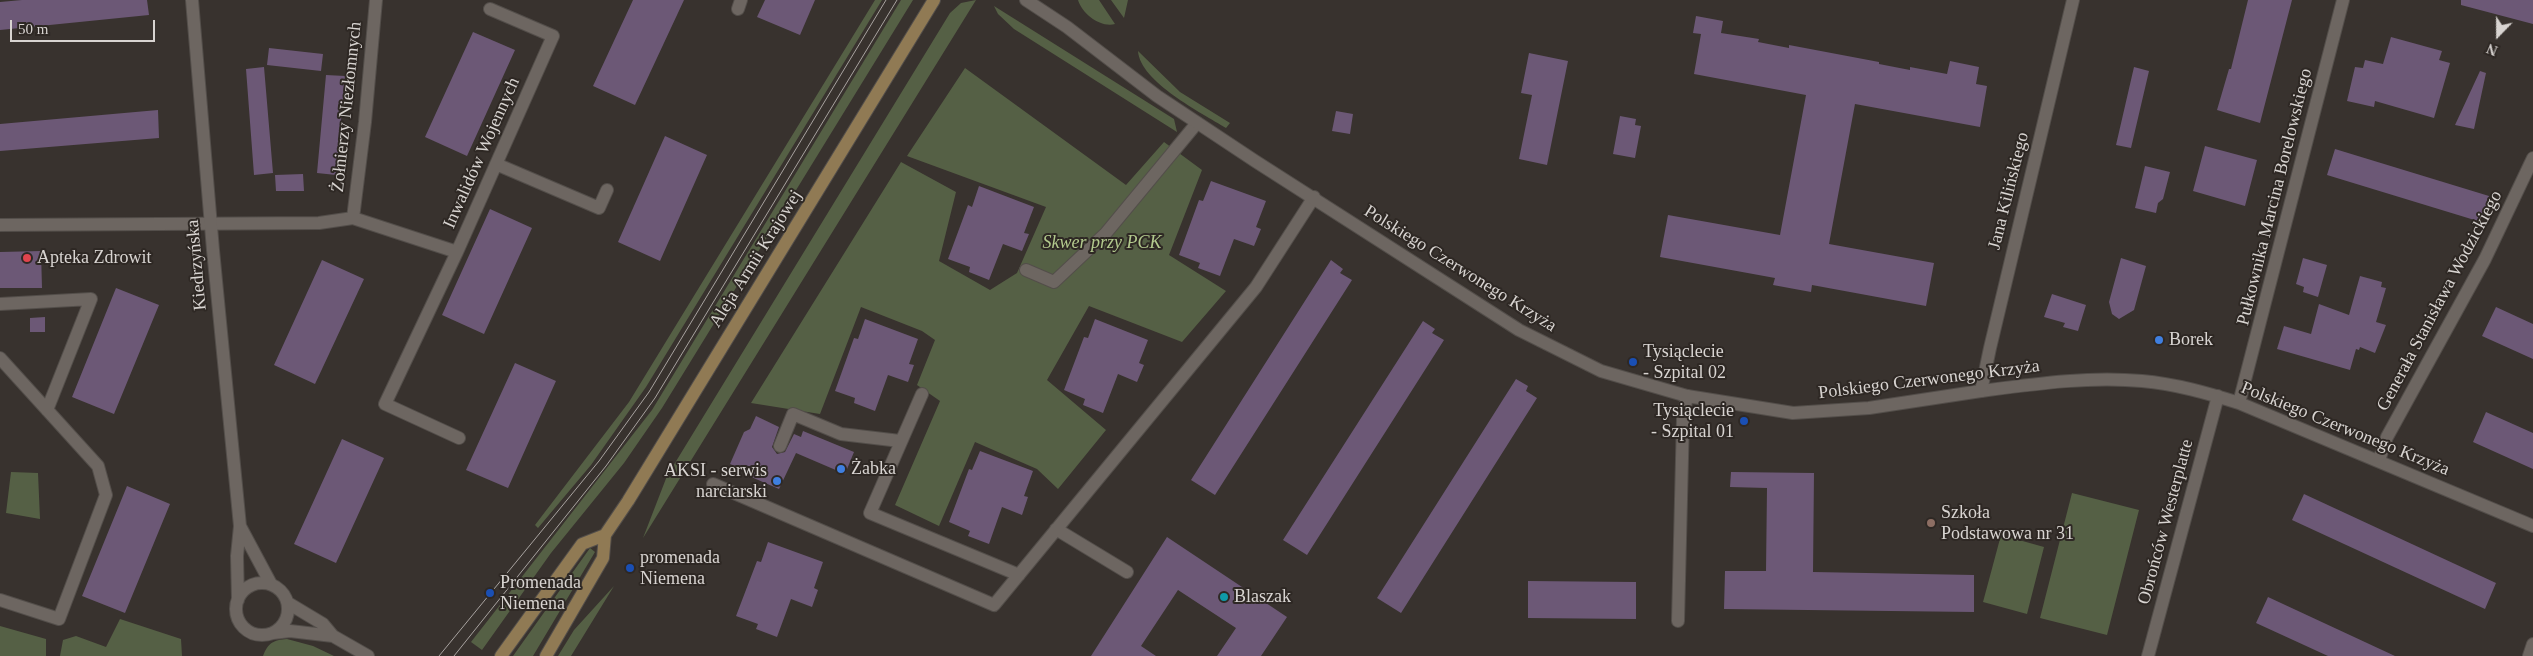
<!DOCTYPE html>
<html>
<head>
<meta charset="utf-8">
<style>
  body { margin:0 }
  #map { position:relative; width:2533px; height:656px; overflow:hidden; background:#38322e; font-family:"Times New Roman",serif }
  canvas { display:block }
  .north { position:absolute; left:2473px; top:10px; width:50px; height:50px; -webkit-text-stroke:4px #2e2824; paint-order:stroke; rotate:202deg; font-size:14px; font-weight:700; line-height:20px; text-align:center; color:#d8d4d1 }
  .north::after { content:''; display:block; margin:auto; width:18px; height:22px; background:#d8d4d1; clip-path:polygon(50% 0,100% 100%,50% 72%,0 100%) }
  .scale { position:absolute; left:10px; top:20px; width:145px; height:22px; box-sizing:border-box; border:2px solid #d8d4d1; border-top:0; padding-left:6px; font-size:15px; line-height:18px; white-space:nowrap; color:#d8d4d1; -webkit-text-stroke:4px #2e2824; paint-order:stroke }
</style>
</head>
<body>
<div id="map">
<canvas width="2533" height="656"></canvas>
<div class="north">N</div>
<div class="scale">50 m</div>
</div>
<script>
const c = document.querySelector('canvas').getContext('2d');
c.lineJoin = 'round';
function paint(path, color) {
  c.fillStyle = color;
  c.fill(path, 'evenodd');
}
function strokePath(path, color, width, dash) {
  c.strokeStyle = color;
  c.lineWidth = width;
  c.lineCap = dash ? 'butt' : 'round';
  c.setLineDash(dash || []);
  c.stroke(path);
}
function label(font, color, halo, rows, align = 'center') {
  c.font = font + ' "Times New Roman",serif';
  c.lineWidth = 4;
  c.setLineDash([]);
  c.textBaseline = 'middle';
  c.strokeStyle = halo;
  c.fillStyle = color;
  for (const [text, x, y, turn = 0] of rows) {
    c.save();
    c.translate(x, y);
    c.rotate((+turn || 0) * Math.PI / 180);
    c.textAlign = isNaN(turn) ? turn : align;
    if (halo) c.strokeText(text, 0, 0);
    c.fillText(text, 0, 0);
    c.restore();
  }
}
paint(new Path2D(`
  M875 0H882L646 387 591 465 538 528 535 525 629 402Z
  M901 0H913L662 408 624 463 551 553 482 650 471 642 652 410Z
  M976 0 643 538 667 476 950 13 961 3Z
  M1078 0H1099L1115 24C1101 28 1082 14 1078 0Z
  M1111 0H1128L1124 18Z
  M994 6 1174 119 1177 132 1014 29 998 14Z
  M1138 51 1180 92 1230 123 1226 128C1202 113 1140 82 1138 51Z
  M965 68 1126 185 1164 142 1202 170 1169 255 1226 291 1182 342 1089 306 1047 380 1106 430 1058 489 1037 469 975 442 939 526 895 505 940 401 917 385 935 340 922 331 861 307 820 414 751 403 901 162 956 192 939 261 990 290 1017 273 1046 207 907 156Z
  M11 472 38 473 40 519 6 513Z
  M2072 493 2139 510 2107 635 2040 618Z
  M2001 535 2044 547 2027 614 1983 602Z
  M590 548 595 552 533 656H513Z
  M614 586 571 656H558L574 630Z
  M120 619 181 639 182 656H60L63 640 76 636 106 647Z
  M0 626 46 639V656H0Z
  M287 639 313 646 334 656H263C268 643 273 640 287 639Z`), '#556045');
paint(new Path2D(`
  M22 0H147L149 15 0 30V2Z
  M633 0H684L635 105 593 86Z
  M765 0H815L800 35 757 17Z
  M2248 0H2292L2260 123 2217 110 2229 69H2231Z
  M2461 0H2533V24L2461 5Z
  M1696 16 1723 21 1721 33 1759 39 1758 42 1789 48V45L1879 62V64L1910 70V67L1947 74 1950 61 1979 67 1976 84 1987 86 1980 127 1855 104 1829 244 1934 263 1926 306 1812 285 1811 292 1773 285 1775 278 1660 257 1668 215 1780 235 1806 95 1694 74 1701 34 1693 33Z
  M473 32 515 50 467 156 425 137Z
  M2391 37 2442 51 2439 60 2450 63 2434 118 2375 101 2374 107 2347 101 2355 67 2363 68 2365 60 2383 64Z
  M269 48 323 54 321 71 267 65Z
  M1529 53 1568 61 1547 165 1519 159 1532 95 1521 93Z
  M264 67 273 173 254 175 246 69Z
  M2134 67 2149 71 2131 148 2116 145Z
  M2480 71 2486 73 2474 129 2455 125Z
  M326 75 345 76 336 175 317 173Z
  M158 110 159 138 0 151V124Z
  M1336 111 1353 114 1350 134 1332 131Z
  M1620 116 1636 119 1635 125 1641 126 1635 158 1613 154Z
  M665 136 707 155 660 261 618 242Z
  M2205 146 2257 160 2245 206 2193 191Z
  M2335 149 2489 196 2481 222 2327 175Z
  M2145 166 2170 172 2163 199 2158 203 2156 213 2135 208Z
  M303 174 304 191H276L275 175Z
  M1211 181 1266 201 1256 227 1261 229 1254 246 1234 239 1220 276 1198 268 1200 263 1179 255 1199 200 1203 201Z
  M979 186 1034 207 1024 233 1029 234 1022 251 1003 244 989 280 969 272 970 267 948 259 968 205 972 207Z
  M490 209 532 228 484 334 442 315Z
  M41 251 42 288H0V252Z
  M2121 258 2146 266 2134 310 2119 319 2112 314 2109 302Z
  M2303 258 2327 265 2318 297 2303 292 2304 287 2296 284Z
  M322 260 364 279 315 384 274 365Z
  M1331 260 1343 269 1340 273 1352 280 1215 495 1191 480Z
  M2360 276 2382 282 2381 287 2386 288 2376 322 2386 325 2375 353 2360 347 2359 350 2356 349 2350 370 2277 349 2284 326 2311 334 2319 304 2349 315Z
  M116 288 159 305 114 414 72 397Z
  M2052 294 2086 305 2078 331 2063 327 2065 323 2044 317Z
  M2496 307 2533 324V359L2482 336Z
  M45 317V332H30V318Z
  M865 319 918 339 909 364 914 365 908 382 888 375 875 411 854 403 855 398 835 391 854 338 858 339Z
  M1095 319 1148 340 1139 363 1144 365 1137 382 1118 374 1103 413 1083 405 1085 399 1064 390 1084 337 1088 338Z
  M1423 321 1435 329 1432 333 1444 340 1307 555 1283 540Z
  M515 363 556 381 508 488 466 470Z
  M1516 379 1528 386 1526 391 1537 398 1401 613 1377 598Z
  M2486 412 2533 433V469L2473 442Z
  M756 416 779 427 772 447 777 454 785 452 794 434 801 437 803 431 854 452 845 474 796 453 779 489 749 476 750 473 730 464 744 432 750 429Z
  M342 439 384 458 336 563 294 544Z
  M980 451 1033 471 1024 496 1028 497 1022 515 1002 507 989 544 968 536 970 531 949 522 969 469 972 470Z
  M1731 472 1814 473 1813 572 1974 575V612L1724 609 1725 571H1766L1767 488 1730 487Z
  M127 486 170 504 125 613 82 596Z
  M2304 494 2496 583 2485 609 2292 520Z
  M1167 537 1287 617 1261 656H1217L1236 628 1178 590 1141 646 1156 656H1091Z
  M768 542 823 562 814 588 818 590 812 607 791 599 777 637 756 629 758 624 736 616 757 561 761 562Z
  M1528 581 1636 582V619L1528 618Z
  M2268 597 2395 656H2328L2256 623Z`), '#6c5876');
const minor = new Path2D(`
  M738 9 741 0
  M496 164 599 208 607 190
  M353 218 365 122 376 0
  M0 225 319 223 353 218 457 252 553 36 490 9
  M457 252 385 404 459 438
  M1026 270 1054 282 1106 233 1197 123
  M0 304 91 299 47 410
  M0 358 98 466 106 495 59 619 0 600
  M1981 391C2034 384 2089 376 2142 381 2176 384 2207 393 2239 403L2533 526
  M922 394 870 513 1019 575
  M2239 403 2343 0
  M780 446 793 414 841 434 900 441
  M2379 460 2387 437 2485 259 2533 158
  M713 484 994 605 1256 287 1314 197
  M1056 529 1127 572
  M1678 621 1683 418 1687 396
  M2148 656 2218 396
  M2529 656 2533 644`);
const tertiary = new Path2D(`
  M192 0 213 250 240 526 237 556 238 600
  M1026 0 1067 27 1157 96 1255 161 1519 330 1601 371 1687 396 1793 413 1869 408 1981 391 1990 348 2073 0
  M240 526 271 584
  M236 609a26 26 0 1 1 52 0a26 26 0 1 1-52 0Z
  M288 603 323 624 333 636 368 656
  M273 633 290 631 333 636`);
const secondary = new Path2D(`
  M501 656 582 544 605 535
  M546 656 603 558 605 535 628 501 934 0`);
strokePath(minor, '#534e4a', 14);
strokePath(tertiary, '#534e4a', 14);
strokePath(secondary, '#534e4a', 14);
strokePath(minor, '#6d6661', 12);
strokePath(tertiary, '#6d6661', 12);
strokePath(secondary, '#907a54', 12);
strokePath(new Path2D(`
  M439 656 599 461 649 392 886 0
  M454 656 606 466 655 398 897 0`), '#a8a3a0', 1);
for (const [x, y, r, color] of [
  [27,258,5,"#e0444e"],
  [2159,340,5,"#3f7fe0"],
  [1633,362,5,"#1a4fb4"],
  [1744,421,5,"#1a4fb4"],
  [841,469,5,"#3f7fe0"],
  [777,481,5,"#3f7fe0"],
  [1931,523,5,"#8d6e63"],
  [630,568,5,"#1a4fb4"],
  [490,593,5,"#1a4fb4"],
  [1224,597,5,"#0f9aa8"]
]) {
  const dot = new Path2D();
  dot.arc(x, y, r, 0, 2 * Math.PI);
  c.fillStyle = color;
  c.fill(dot);
  strokePath(dot, '#2e2824', 2);
}
label('18px', '#d8d4d1', '#2e2824', [
  ["Żołnierzy Niezłomnych",347,107,-84],
  ["Inwalidów Wojennych",482,153,-66],
  ["Jana Kilińskiego",2009,191,-76],
  ["Pułkownika Marcina Borelowskiego",2275,197,-76],
  ["Aleja Armii Krajowej",756,259,-58],
  ["Kiedrzyńska",197,265,-95],
  ["Polskiego Czerwonego Krzyża",1460,269,32],
  ["Generała Stanisława Wodzickiego",2440,301,-62],
  ["Polskiego Czerwonego Krzyża",1929,380,-7],
  ["Polskiego Czerwonego Krzyża",2345,429,22],
  ["Obrońców Westerplatte",2166,522,-75]
]);
label('italic 18px', '#b2c98d', '#2e2824', [
  ["Skwer przy PCK",1102,243]
]);
label('18px', '#d8d4d1', '#2e2824', [
  ["Apteka Zdrowit",37,258],
  ["Borek",2169,340],
  ["Tysiąclecie",1643,352],
  ["- Szpital 02",1643,373],
  ["Tysiąclecie",1734,411,"right"],
  ["- Szpital 01",1734,432,"right"],
  ["Żabka",851,469],
  ["AKSI - serwis",767,471,"right"],
  ["narciarski",767,492,"right"],
  ["Szkoła",1941,513],
  ["Podstawowa nr 31",1941,534],
  ["promenada",640,558],
  ["Niemena",640,579],
  ["Promenada",500,583],
  ["Niemena",500,604],
  ["Blaszak",1234,597]
], 'left');
</script>
</body>
</html>
